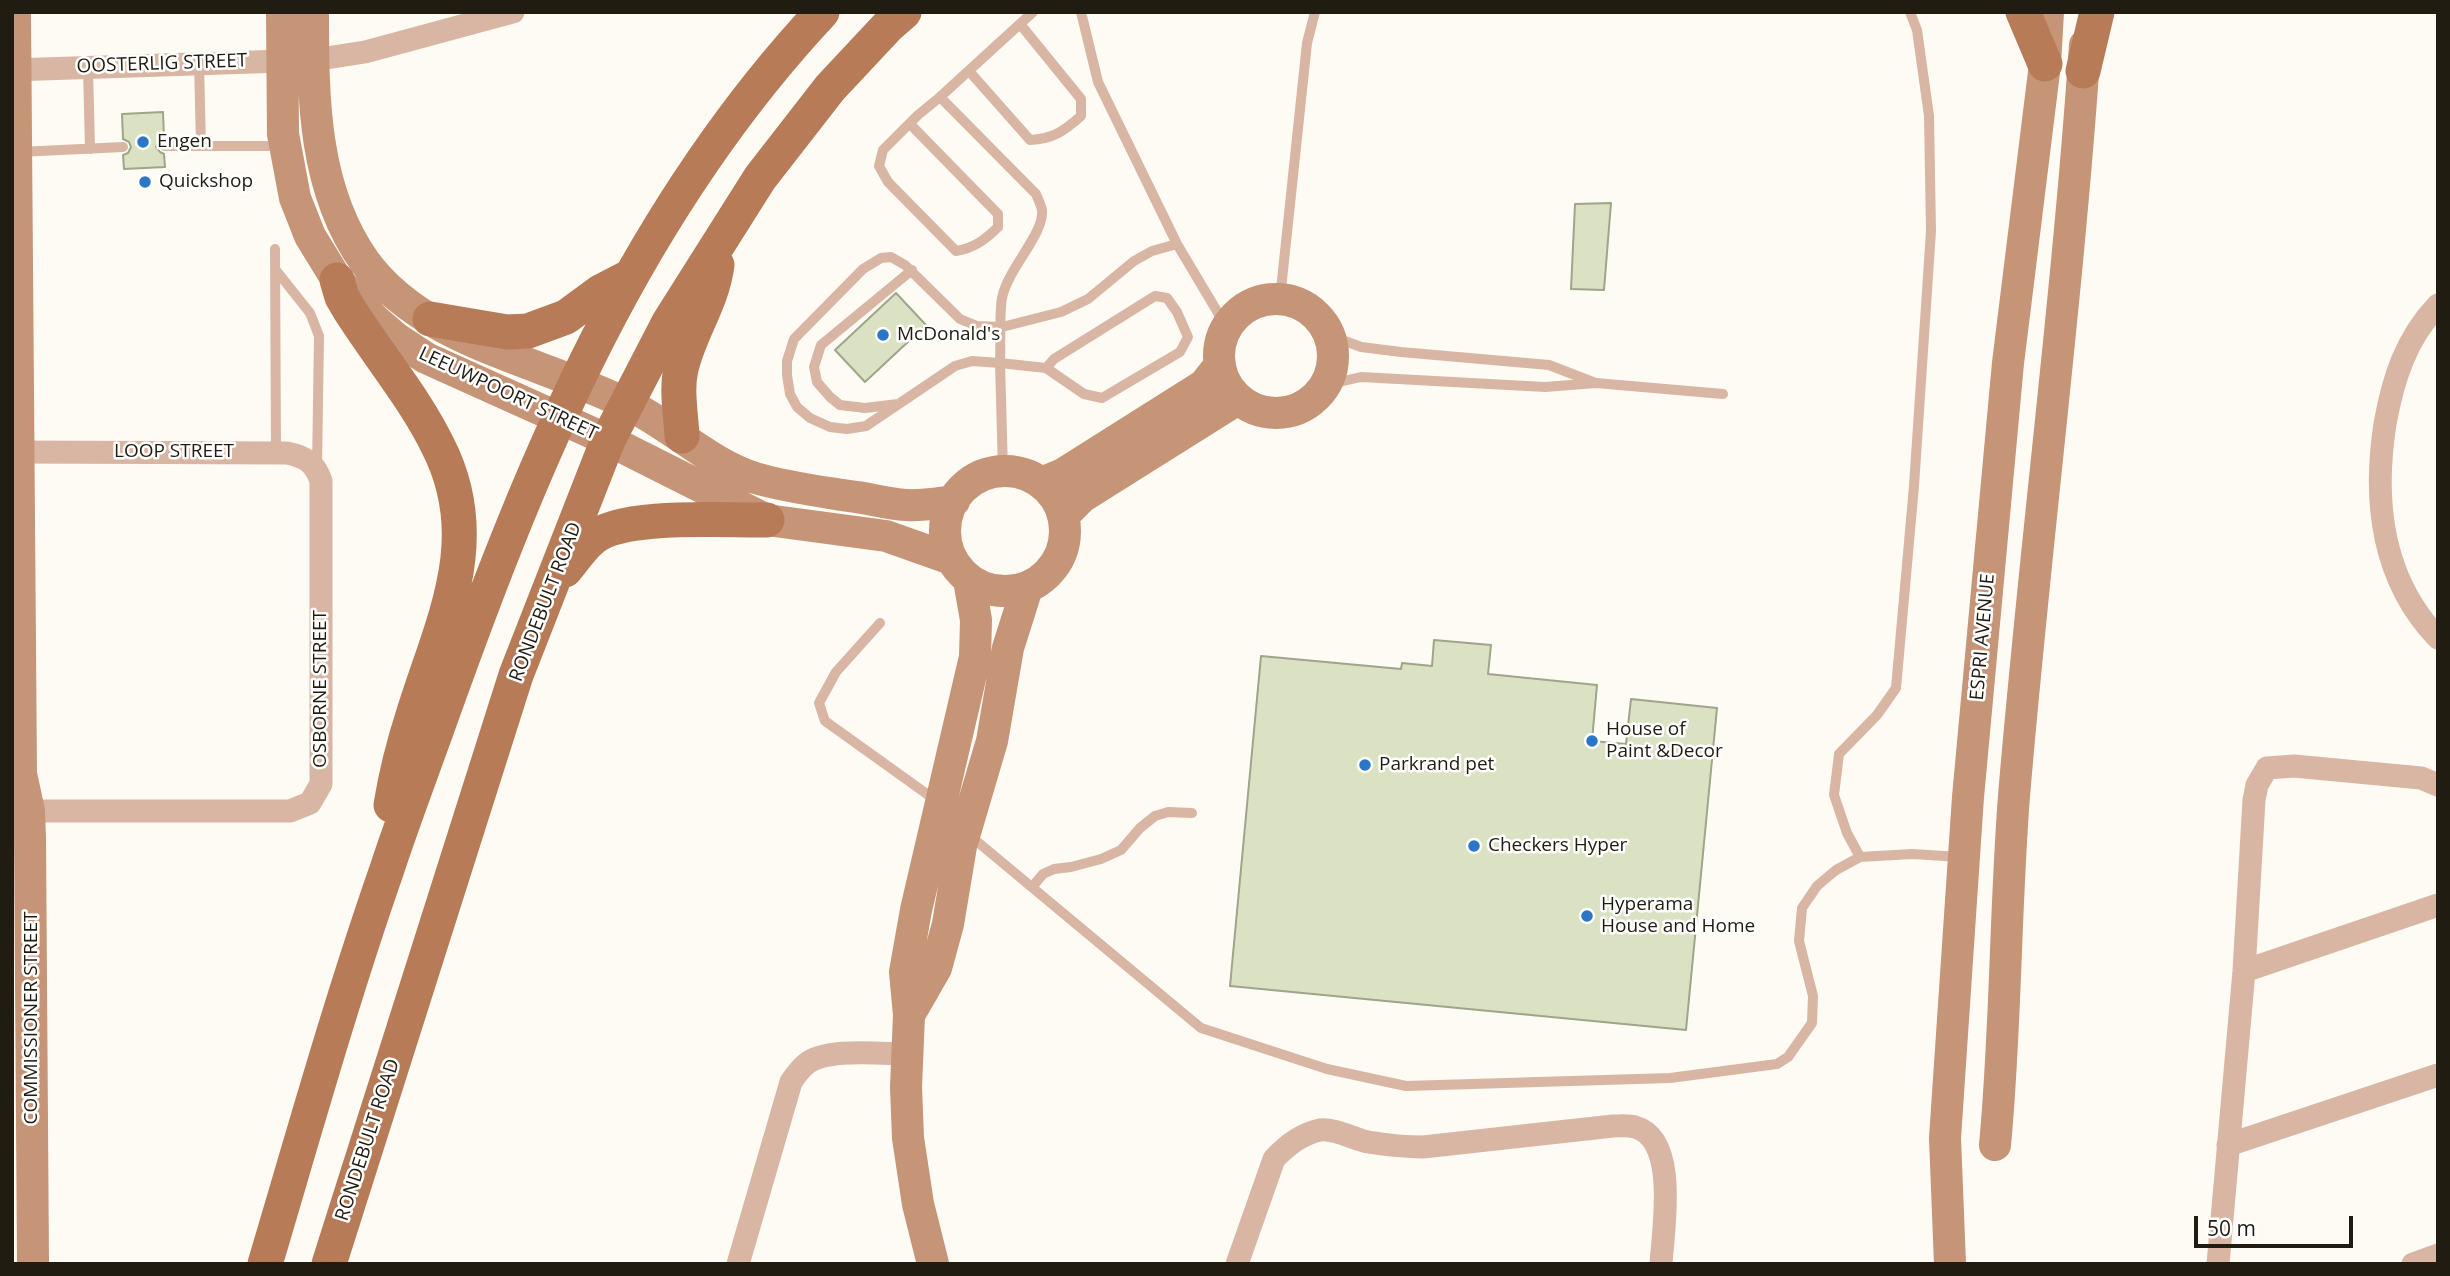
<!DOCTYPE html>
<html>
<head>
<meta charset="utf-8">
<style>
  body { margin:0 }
  #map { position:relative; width:2450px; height:1276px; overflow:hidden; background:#fefbf5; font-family:"Open Sans",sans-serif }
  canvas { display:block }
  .frame { position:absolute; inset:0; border:14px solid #211c11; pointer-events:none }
  .scale { position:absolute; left:2194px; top:1216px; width:159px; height:32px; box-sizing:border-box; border:4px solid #211c11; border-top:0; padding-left:9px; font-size:21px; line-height:24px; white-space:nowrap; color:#211c11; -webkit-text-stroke:5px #fff; paint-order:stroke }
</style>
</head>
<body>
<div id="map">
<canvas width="2450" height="1276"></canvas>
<div class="frame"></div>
<div class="scale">50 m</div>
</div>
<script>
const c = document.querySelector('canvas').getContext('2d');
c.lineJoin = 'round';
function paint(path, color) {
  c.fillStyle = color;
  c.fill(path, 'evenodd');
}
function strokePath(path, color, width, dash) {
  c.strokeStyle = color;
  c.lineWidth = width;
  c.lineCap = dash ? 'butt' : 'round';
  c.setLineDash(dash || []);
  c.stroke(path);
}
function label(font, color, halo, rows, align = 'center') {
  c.font = font + ' "Open Sans",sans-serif';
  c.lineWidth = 5;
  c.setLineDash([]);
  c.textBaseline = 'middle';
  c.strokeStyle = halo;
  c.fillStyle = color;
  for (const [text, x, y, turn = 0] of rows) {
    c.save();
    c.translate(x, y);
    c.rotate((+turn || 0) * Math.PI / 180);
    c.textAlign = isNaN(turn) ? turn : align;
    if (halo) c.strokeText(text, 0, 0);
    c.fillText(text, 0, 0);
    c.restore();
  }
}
const building = new Path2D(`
  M163 112 164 138 158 142 156 147 160 152 164 154 165 167 124 169 123 155 128 153 131 147 129 142 123 139 122 114Z
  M1611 203 1604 290 1571 289 1575 204Z
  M896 293 926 325 865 382 835 350Z
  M1434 640 1491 645 1488 674 1597 685 1592 741 1626 744 1631 699 1717 708 1686 1030 1230 986 1261 656 1401 669 1402 663 1432 666Z`);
paint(building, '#dae2c3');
strokePath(building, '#9ea588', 2);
strokePath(new Path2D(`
  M1081 12 1098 82 1177 244 1227 328
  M199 63 201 146
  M88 68 90 149
  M969 71 1030 140C1053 139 1064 131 1081 116V99L1020 24
  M940 97 1033 12
  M910 124 998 214V227C985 240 974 248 956 251L888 182 879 166 883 150 918 115 940 97 1036 194C1038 199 1041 205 1042 210 1045 233 1007 270 1002 298 999 316 1001 343 1000 363L972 361 955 366 866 426 847 429 830 427 810 418 797 407 790 394 787 375V361L794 339 863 269 881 258 891 257 905 265 960 319 977 326 1002 327 1061 312 1088 299 1134 261 1152 251 1177 244
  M164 146H284
  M19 152 123 147
  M275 249 276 453
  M275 269 310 313 319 336 317 467
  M1280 299 1307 43 1315 12
  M1329 335 1361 347 1401 352 1549 365 1593 382
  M1326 385 1361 377 1545 387 1596 383 1723 394
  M898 404 865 408 840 405 830 397 817 382 814 367 821 345 912 270
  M1003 471 1000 363 1046 368 1084 394 1102 398 1180 352 1188 337 1177 312 1167 298 1155 296 1054 359 1046 368
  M880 623 836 672 819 703 825 721 938 802
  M968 834 1201 1028 1327 1069 1406 1086 1670 1078 1777 1064 1788 1057 1812 1023 1813 996 1799 941 1802 908 1817 886 1836 870 1860 857 1912 854 1961 857
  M1860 857 1847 833 1834 795 1839 754 1877 715 1896 688 1914 486 1931 231 1929 116 1917 30 1910 12
  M1033 886 1043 874 1054 869 1071 867 1101 859 1121 850 1140 828 1155 816 1168 812 1192 813`), '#d9b6a3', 10);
strokePath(new Path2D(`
  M12 70 313 60 365 52 513 12
  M2438 305C2406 338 2393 379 2385 424 2373 501 2382 580 2438 638
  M12 452 287 453C306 457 315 463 321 481V784L310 803 290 811H12
  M2244 971 2438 905
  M2228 1145 2438 1075
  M738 1264 791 1082C795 1076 799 1070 805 1065 825 1047 882 1054 909 1054
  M1237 1264 1274 1159C1287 1145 1301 1134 1320 1130 1334 1128 1354 1139 1368 1142 1387 1145 1405 1147 1423 1147L1613 1126C1620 1126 1629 1125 1635 1127 1679 1139 1663 1230 1661 1264
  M2218 1264 2244 971 2254 800 2257 785 2267 768 2294 766 2421 778 2438 785
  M2413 1264 2438 1255`), '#d9b6a3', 23);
strokePath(new Path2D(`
  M15 12 21 774 29 811 30 837 33 1264
  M282 12 283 134 295 198 310 236 337 280 375 320 397 339 426 358 608 440 767 520 886 536 951 559
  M313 12C313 98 313 189 365 262 424 343 542 361 627 404 671 425 708 463 755 478 786 487 817 491 849 496 868 498 887 504 906 505 922 506 938 503 954 501
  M1219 356a57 57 0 1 1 114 0a57 57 0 1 1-114 0Z
  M945 531a60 60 0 1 1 120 0a60 60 0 1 1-120 0Z
  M1041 483 1063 474 1204 385 1220 365
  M1063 516 1082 497 1238 399
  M909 1015 936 968 948 924 961 846 992 741 1008 648 1027 588
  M1995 1145C2006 1029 2005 912 2014 796 2035 545 2068 296 2085 45
  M933 1264 918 1204 908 1138 906 1087 909 1015 905 972 916 910 975 657 976 620 969 580
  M1950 1264 1945 1138 1968 797 2008 363 2045 64 2048 12`), '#c69477', 32);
strokePath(new Path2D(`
  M2023 12 2045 64
  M2083 71 2097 12
  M337 280 342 297 349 309C378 355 414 397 438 446 486 540 442 622 414 712 404 743 396 774 391 805
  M430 319 507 332 528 331 566 317 600 292 629 277
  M682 436C681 414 676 390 681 369 689 333 712 303 717 265
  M565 570C574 560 582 546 593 538 624 513 726 521 767 520
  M265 1264C304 1133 341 1001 386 872 404 817 425 763 444 709 535 455 635 212 822 12
  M329 1264 516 675 608 440 669 322 760 178 830 88 888 26 904 12`), '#b87b57', 35);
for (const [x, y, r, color] of [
  [143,142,7,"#2b76c6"],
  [145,182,7,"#2b76c6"],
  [883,335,7,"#2b76c6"],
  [1592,741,7,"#2b76c6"],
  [1365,765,7,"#2b76c6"],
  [1474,846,7,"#2b76c6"],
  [1587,916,7,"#2b76c6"]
]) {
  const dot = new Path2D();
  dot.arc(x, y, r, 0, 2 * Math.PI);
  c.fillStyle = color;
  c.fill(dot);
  strokePath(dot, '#fff', 2.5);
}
label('19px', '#211c11', '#fff', [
  ["OOSTERLIG STREET",162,64,-2],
  ["LEEUWPOORT STREET",508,394,25],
  ["LOOP STREET",174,452],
  ["RONDEBULT ROAD",546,602,-69],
  ["ESPRI AVENUE",1983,637,-85],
  ["OSBORNE STREET",321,689,-90],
  ["COMMISSIONER STREET",32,1018,-90],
  ["RONDEBULT ROAD",368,1140,-72]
]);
label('19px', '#211c11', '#fff', [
  ["Engen",157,142],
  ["Quickshop",159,182],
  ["McDonald's",897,335],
  ["House of",1606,730],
  ["Paint &Decor",1606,752],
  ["Parkrand pet",1379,765],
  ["Checkers Hyper",1488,846],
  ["Hyperama",1601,905],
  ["House and Home",1601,927]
], 'left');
</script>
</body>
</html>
